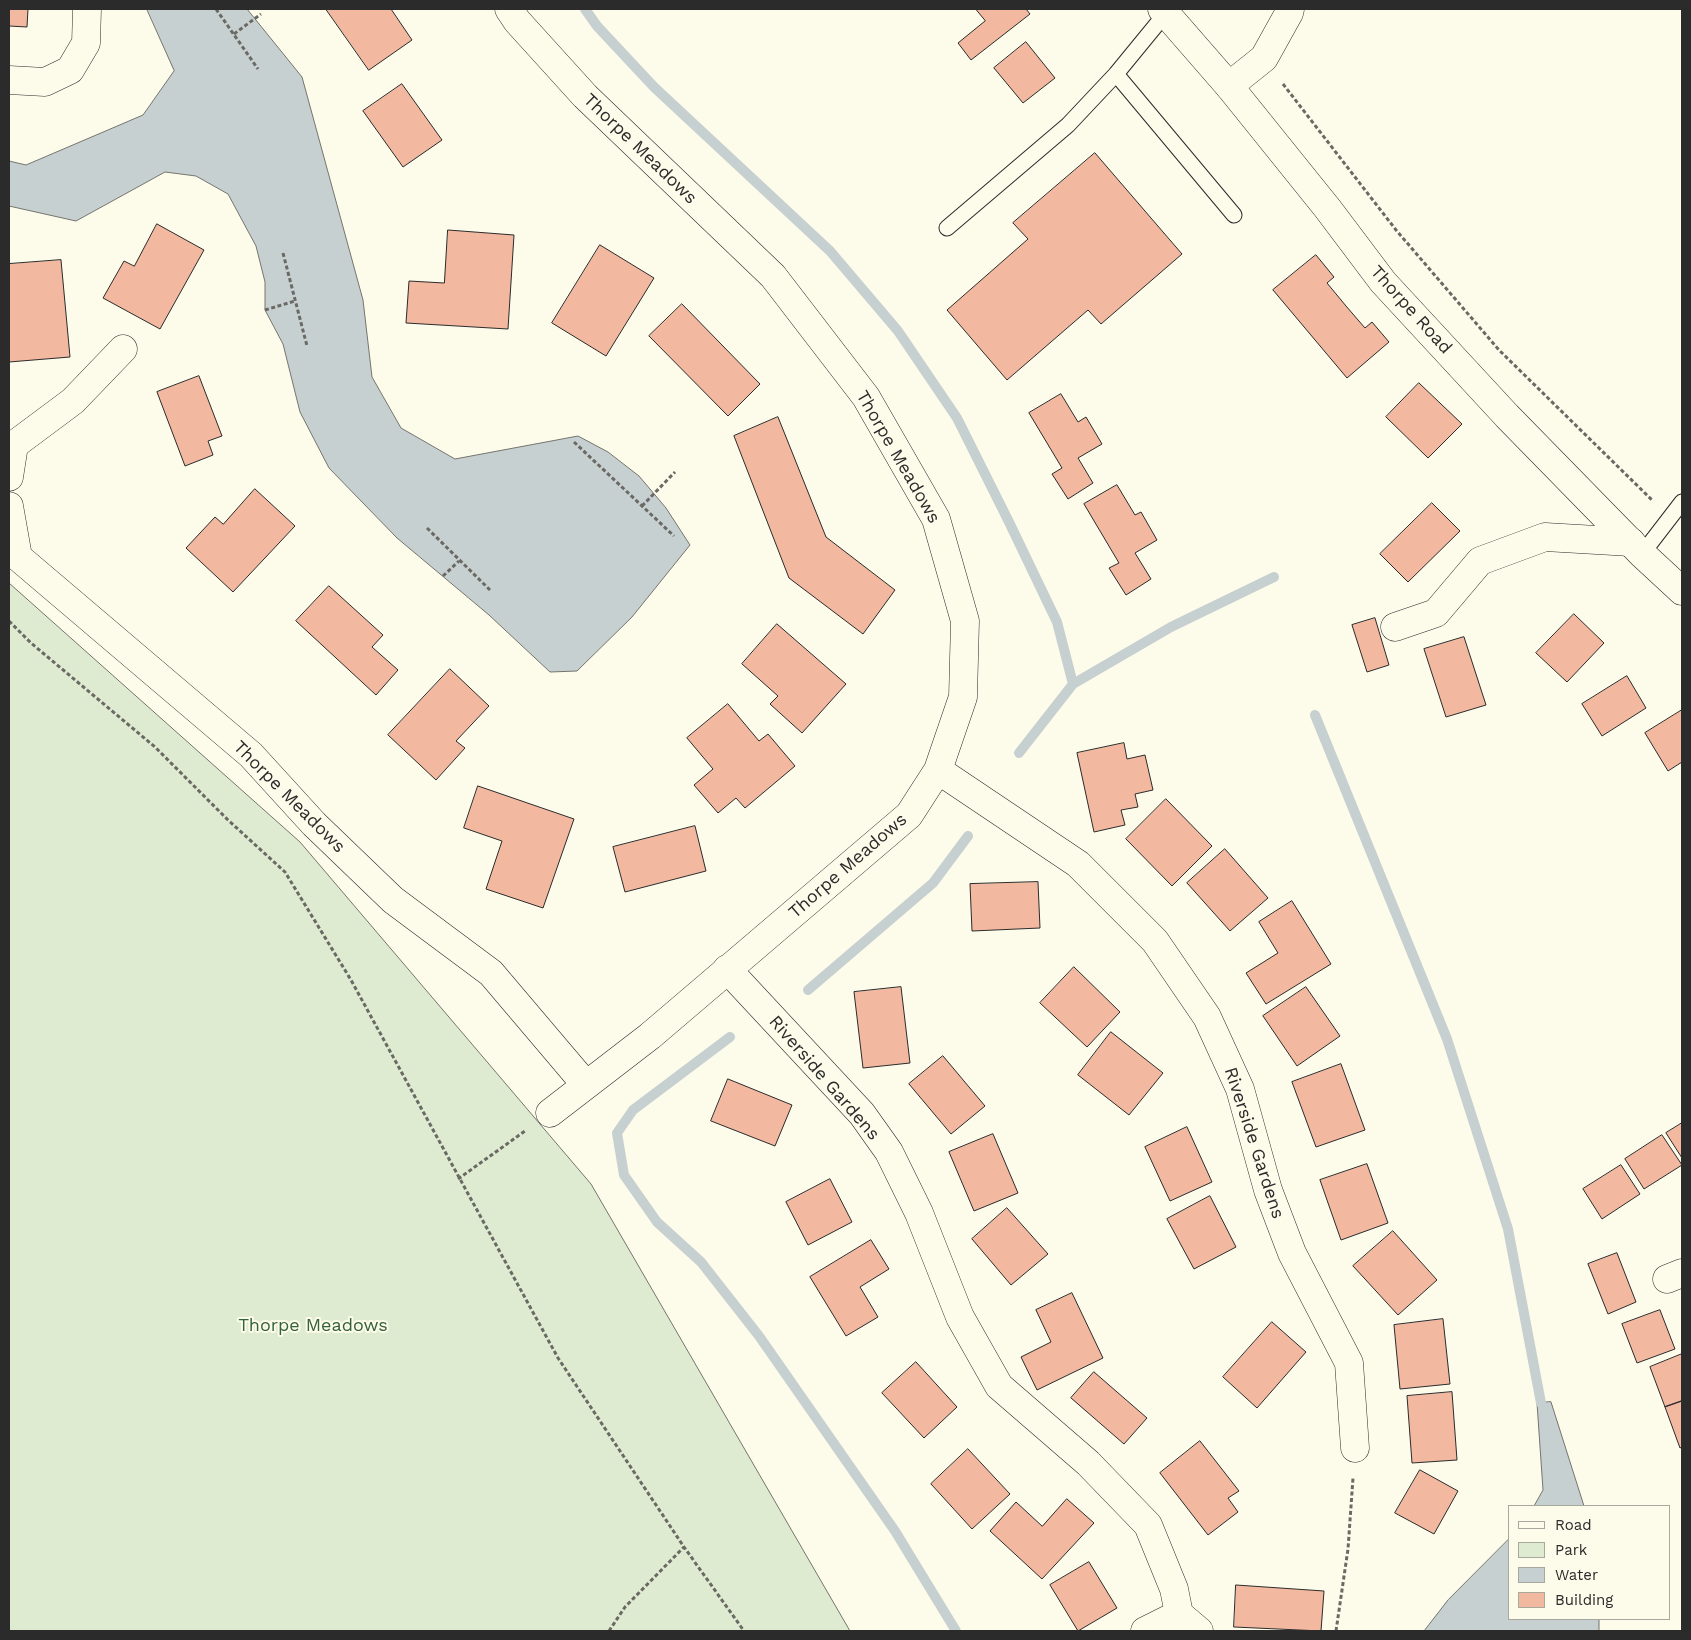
<!DOCTYPE html>
<html>
<head>
<meta charset="utf-8">
<style>
  body { margin:0 }
  #map { position:relative; width:1691px; height:1640px; overflow:hidden; background:#fdfbea; font-family:"Work Sans",sans-serif }
  canvas { display:block }
  .frame { position:absolute; inset:0; border:10px solid #2b2b2b; pointer-events:none }
  .legend { position:absolute; left:1508px; top:1505px; width:162px; height:115px; box-sizing:border-box; background:#fdfbea; border:1px solid #a9a89e; margin:0; padding:6px 9px; list-style:none; font-size:15px; color:#2b2b2b }
  .legend li { display:flex; align-items:center; gap:10px; height:25px }
  .legend b { width:25px; border:1px solid #a9a89e }
</style>
</head>
<body>
<div id="map">
<canvas width="1691" height="1640"></canvas>
<div class="frame"></div>
<ul class="legend">
<li><b style="height:6px;background:#fdfbea"></b>Road</li>
<li><b style="height:14px;background:#deebd1"></b>Park</li>
<li><b style="height:14px;background:#c7d0d0"></b>Water</li>
<li><b style="height:14px;background:#f2b8a0"></b>Building</li>
</ul>
</div>
<script>
const c = document.querySelector('canvas').getContext('2d');
c.lineJoin = 'round';
function paint(path, color) {
  c.fillStyle = color;
  c.fill(path, 'evenodd');
}
function strokePath(path, color, width, dash) {
  c.strokeStyle = color;
  c.lineWidth = width;
  c.lineCap = dash ? 'butt' : 'round';
  c.setLineDash(dash || []);
  c.stroke(path);
}
function label(font, color, halo, rows, align = 'center') {
  c.font = font + ' "Work Sans",sans-serif';
  c.lineWidth = 4;
  c.setLineDash([]);
  c.textBaseline = 'middle';
  c.strokeStyle = halo;
  c.fillStyle = color;
  for (const [text, x, y, turn = 0] of rows) {
    c.save();
    c.translate(x, y);
    c.rotate((+turn || 0) * Math.PI / 180);
    c.textAlign = isNaN(turn) ? turn : align;
    if (halo) c.strokeText(text, 0, 0);
    c.fillText(text, 0, 0);
    c.restore();
  }
}
const green = new Path2D(`
  M9 583 300 842 591 1184 850 1631H9Z`);
paint(green, '#deebd1');
strokePath(green, '#74746e', 1);
const water = new Path2D(`
  M147 9H247L302 77 363 300 372 377 401 428 455 459 578 436 608 452 639 476 666 508 690 545 632 617 577 671 550 672 489 615 397 538 329 468 300 412 283 344 265 310V282L256 246 228 194 196 176 165 172 76 221 9 206V161L26 165 143 115 174 71Z
  M1551 1402 1584 1506H1534L1543 1490 1537 1403Z
  M1510 1538V1619H1599V1631H1424L1448 1600Z`);
paint(water, '#c7d0d0');
strokePath(water, '#74746e', 1);
strokePath(new Path2D(`
  M585 9 597 26 654 87 830 251 898 331 957 418 1009 522 1057 622 1073 684 1019 753
  M1073 684 1171 627 1274 577
  M1315 715 1447 1039 1508 1229 1541 1403
  M808 990 933 883 968 836
  M730 1037 633 1110 617 1133 624 1175 657 1222 701 1262 759 1336 895 1531 956 1631`), '#c7d0d0', 10);
const building = new Path2D(`
  M9 9H28L27 27 9 26Z
  M326 9H391L412 40 369 70Z
  M976 9H1026L1030 14 971 60 958 43 985 21Z
  M1026 42 1055 78 1023 103 994 68Z
  M402 84 442 140 403 167 363 111Z
  M1095 153 1182 254 1101 324 1088 310 1007 380 947 310 1028 239 1013 223Z
  M157 224 204 250 160 329 103 298 124 261 134 266Z
  M448 230 514 235 508 329 406 323 409 281 444 283Z
  M600 245 654 278 606 356 552 323Z
  M1316 255 1334 277 1327 283 1346 306 1365 328 1372 322 1389 342 1347 378 1273 290Z
  M61 260 70 357 9 362V264Z
  M682 304 760 384 728 416 649 336Z
  M199 376 222 436 208 441 213 455 185 466 157 392Z
  M1419 383 1462 424 1428 458 1386 417Z
  M1061 394 1078 422 1086 417 1102 444 1078 458 1093 483 1068 499 1052 474 1062 468 1029 413Z
  M778 417 826 537 895 590 863 634 789 578 734 436Z
  M1117 485 1135 515 1141 512 1157 540 1135 553 1151 579 1126 595 1109 568 1119 563 1084 504Z
  M255 489 295 526 233 592 186 548 215 517 223 524Z
  M1432 503 1460 531 1408 582 1380 554Z
  M329 586 383 635 372 647 398 670 376 695 296 621Z
  M1574 614 1604 643 1567 682 1536 653Z
  M1375 618 1389 665 1367 672 1352 625Z
  M777 624 846 684 802 733 770 704 778 696 742 664Z
  M1464 637 1486 705 1446 717 1424 649Z
  M450 669 489 706 456 741 465 748 436 780 388 735Z
  M1627 676 1646 708 1602 736 1582 704Z
  M728 704 759 741 768 734 795 766 745 808 736 798 718 813 694 785 713 769 687 738Z
  M1682 710V762L1668 771 1645 733Z
  M1124 743 1127 759 1145 755 1153 790 1135 794 1138 807 1121 810 1125 825 1094 832 1077 753Z
  M478 786 574 819 543 908 486 889 502 841 464 828Z
  M1166 799 1212 846 1172 886 1126 839Z
  M695 826 706 871 625 892 613 847Z
  M1225 849 1268 898 1230 931 1187 883Z
  M1038 882 1040 928 972 931 970 884Z
  M1292 901 1331 964 1266 1004 1246 973 1278 953 1259 922Z
  M1074 967 1120 1012 1087 1047 1040 1003Z
  M901 987 910 1063 863 1068 854 992Z
  M1306 987 1340 1036 1297 1066 1263 1016Z
  M1111 1032 1163 1073 1129 1115 1078 1075Z
  M943 1056 985 1106 951 1134 909 1084Z
  M1341 1064 1365 1130 1316 1147 1292 1082Z
  M728 1079 792 1105 775 1146 711 1121Z
  M1682 1123V1158L1666 1133Z
  M1187 1127 1212 1182 1170 1201 1145 1147Z
  M993 1134 1018 1193 974 1211 949 1152Z
  M1662 1135 1682 1165 1644 1189 1625 1159Z
  M1367 1164 1388 1223 1341 1240 1320 1180Z
  M1621 1165 1640 1194 1602 1219 1583 1189Z
  M830 1179 852 1222 808 1245 786 1202Z
  M1210 1196 1236 1247 1194 1269 1167 1219Z
  M1007 1208 1048 1254 1011 1285 972 1239Z
  M1393 1231 1437 1280 1398 1315 1353 1266Z
  M871 1240 889 1269 860 1287 878 1317 846 1336 810 1277Z
  M1617 1253 1636 1302 1608 1314 1588 1264Z
  M1072 1293 1103 1358 1037 1390 1021 1357 1051 1342 1036 1310Z
  M1660 1310 1675 1349 1637 1363 1622 1324Z
  M1443 1319 1450 1384 1400 1389 1394 1325Z
  M1272 1322 1306 1352 1257 1408 1223 1377Z
  M1682 1354V1401L1665 1407 1650 1367Z
  M916 1362 957 1407 924 1438 882 1393Z
  M1094 1372 1147 1418 1124 1444 1071 1398Z
  M1452 1392 1457 1460 1412 1463 1407 1396Z
  M1682 1401V1447L1680 1448 1665 1407Z
  M1200 1441 1239 1491 1228 1498 1238 1512 1208 1535 1160 1473Z
  M968 1449 1010 1494 972 1529 931 1484Z
  M1420 1470 1458 1491 1434 1534 1395 1513Z
  M1067 1499 1094 1523 1042 1579 990 1531 1016 1502 1042 1526Z
  M1089 1562 1117 1608 1078 1631 1050 1585Z
  M1236 1585 1324 1591 1321 1631 1234 1627Z`);
paint(building, '#f2b8a0');
strokePath(building, '#2b2b2b', 1);
const lane = new Path2D(`
  M1116 74 1234 215
  M947 228 1068 125 1116 74 1166 13
  M1642 554 1682 502`);
const street = new Path2D(`
  M509 9 517 21 585 96 773 276 866 397 936 519 965 621 963 697 938 770 909 815 650 1036 550 1113
  M9 80 45 82 70 70 86 43 87 9
  M1229 86 1264 58 1289 13 1290 9
  M9 477 14 445 73 401 123 349
  M9 506 18 557 251 755 314 824 393 900 491 973 586 1085
  M1395 627 1436 613 1480 561 1545 537 1631 542
  M938 770 1078 864 1155 941 1207 1017 1240 1089 1268 1190 1292 1253 1349 1363 1355 1448
  M727 969 862 1114 889 1152 919 1213 960 1317 999 1386 1088 1463 1148 1525 1174 1589 1179 1614 1199 1631
  M1667 1279 1682 1273
  M1145 1631 1179 1614`);
const primary = new Path2D(`
  M1162 9 1229 86 1328 209 1383 282 1507 416 1642 554 1682 591`);
strokePath(lane, '#2b2b2b', 17);
strokePath(street, '#2b2b2b', 29);
strokePath(primary, '#2b2b2b', 29);
strokePath(new Path2D(`
  M216 9 258 69
  M234 34 261 14
  M1283 84 1396 230 1499 350 1653 501
  M283 253 307 346
  M265 310 295 301
  M574 442 674 536
  M642 506 675 472
  M427 528 490 590
  M443 576 459 561
  M9 621 31 643 155 747 228 820 285 872 351 980 558 1358 684 1547 744 1631
  M458 1179 525 1131
  M609 1631 625 1607 684 1547
  M1336 1631 1348 1549 1353 1478`), '#6a6964', 3, [4, 2.5]);
strokePath(lane, '#fdfbea', 15);
strokePath(street, '#fdfbea', 28);
strokePath(primary, '#fdfbea', 28);
label('18px', '#2b2b2b', '#fdfbea', [
  ["Thorpe Meadows",640,149,44],
  ["Thorpe Road",1411,310,48],
  ["Thorpe Meadows",898,457,60],
  ["Thorpe Meadows",289,797,45],
  ["Thorpe Meadows",848,866,-41],
  ["Riverside Gardens",824,1078,49],
  ["Riverside Gardens",1254,1143,72]
]);
label('18px', '#34623c', '#fdfbea', [
  ["Thorpe Meadows",313,1326]
]);
</script>
</body>
</html>
